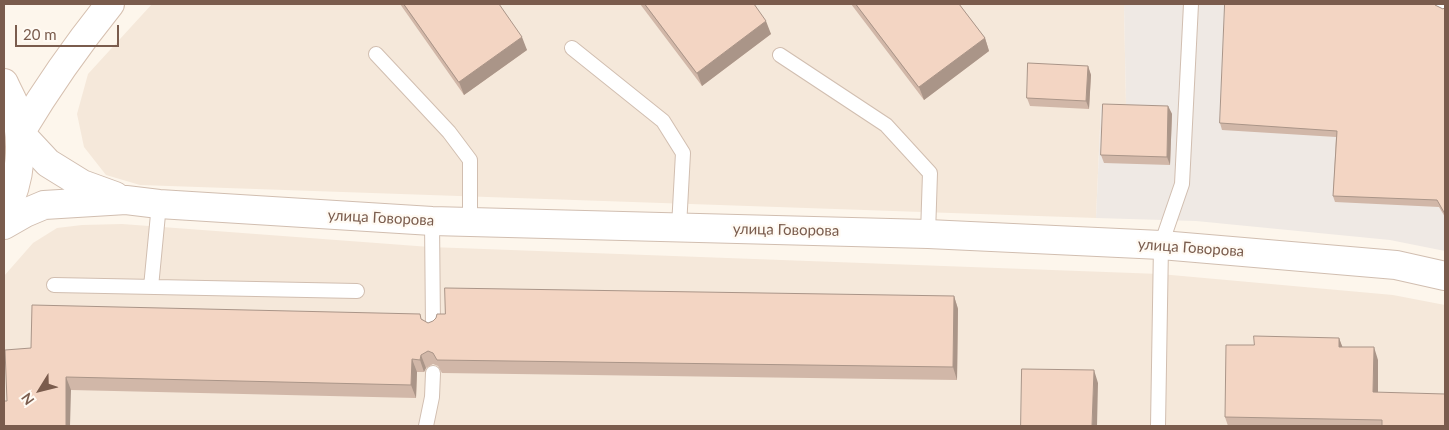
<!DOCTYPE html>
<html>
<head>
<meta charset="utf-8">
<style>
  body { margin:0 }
  #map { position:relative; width:1449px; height:430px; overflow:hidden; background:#fdf6ec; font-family:Lato,sans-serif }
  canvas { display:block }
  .frame { position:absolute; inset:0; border:5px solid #7a5c4d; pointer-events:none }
  .north { position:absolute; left:15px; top:365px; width:50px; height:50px; -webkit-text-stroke:4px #fffaf3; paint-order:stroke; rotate:234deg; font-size:14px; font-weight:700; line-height:20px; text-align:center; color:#7a5c4d }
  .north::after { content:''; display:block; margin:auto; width:18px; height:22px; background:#7a5c4d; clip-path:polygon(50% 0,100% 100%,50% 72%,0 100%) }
  .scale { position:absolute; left:15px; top:25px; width:104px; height:22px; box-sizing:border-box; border:2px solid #7a5c4d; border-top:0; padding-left:6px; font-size:15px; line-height:18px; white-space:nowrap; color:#7a5c4d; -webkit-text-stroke:4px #fffaf3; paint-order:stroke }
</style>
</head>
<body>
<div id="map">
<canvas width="1449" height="430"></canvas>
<div class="frame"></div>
<div class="north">N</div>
<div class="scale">20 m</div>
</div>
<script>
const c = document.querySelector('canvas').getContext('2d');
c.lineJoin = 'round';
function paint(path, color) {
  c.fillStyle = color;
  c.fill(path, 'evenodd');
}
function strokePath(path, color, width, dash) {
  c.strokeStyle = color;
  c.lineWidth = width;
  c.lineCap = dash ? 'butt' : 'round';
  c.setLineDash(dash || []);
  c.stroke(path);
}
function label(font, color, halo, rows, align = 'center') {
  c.font = font + ' Lato,sans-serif';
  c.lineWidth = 4.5;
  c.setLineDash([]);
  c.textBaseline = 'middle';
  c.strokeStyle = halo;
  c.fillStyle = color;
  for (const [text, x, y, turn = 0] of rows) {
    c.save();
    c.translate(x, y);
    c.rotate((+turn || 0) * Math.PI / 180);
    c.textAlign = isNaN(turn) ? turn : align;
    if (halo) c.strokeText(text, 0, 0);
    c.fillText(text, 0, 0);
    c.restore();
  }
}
paint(new Path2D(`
  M152 4H1124L1126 105 1101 106 1096 218 140 185 106 175 84 147 77 114 88 74Z
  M122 224 430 247 1160 274 1393 295 1445 305V426H4V276L33 243 57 228 82 225Z`), '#f5e8da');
paint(new Path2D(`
  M1124 4H1445V251L1390 240 1196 221 1096 218 1101 106 1126 105Z`), '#efe9e4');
const service = new Path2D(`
  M1442 4 1445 6
  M572 48 663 121 683 153 679 227
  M376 54 449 132 470 160V222
  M780 55 886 125 930 173 928 234
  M432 221 433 327
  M54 285 357 291
  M151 287 159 204
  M426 426 432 397 433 373
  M1158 426 1161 245 1182 184 1191 4`);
const tertiary = new Path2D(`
  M20 133 48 163 82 184 115 196
  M4 225 25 213 44 205 126 200 159 204 432 221 928 234 1161 245 1396 265 1445 276`);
const secondary = new Path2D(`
  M4 83C7 90 11 97 14 104 24 140 22 180 4 213
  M20 133C47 88 77 45 110 4`);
strokePath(service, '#d1beb0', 16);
strokePath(tertiary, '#d1beb0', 30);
strokePath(secondary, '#d6c0b0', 30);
strokePath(service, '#fff', 14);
strokePath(tertiary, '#fff', 28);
strokePath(secondary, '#fff', 28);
paint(new Path2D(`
  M400 4H499L527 50 464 95Z
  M640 4H754L771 34 702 86Z
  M851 4H959L985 38 989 51 924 100Z
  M1435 5 1443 9 1445 7V217L1439 207 1335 202 1333 196 1336 137 1222 130 1220 123Z
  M1088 66 1091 75 1089 109 1030 106 1027 98Z
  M1168 106 1172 114 1170 165 1104 163 1101 155Z
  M954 296 958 309 957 380 442 373 438 366 433 364 426 368 424 372H417L416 398 71 390 7 401 31 348 422 319 428 323Z
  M1339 338 1342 347 1378 360V393L1445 426H1228L1225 417 1254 345Z`), '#d1b7a8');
paint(new Path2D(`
  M766 21 771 34 702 86 697 73Z
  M522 37 527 50 464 95 459 82Z
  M985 38 989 51 924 100 919 87Z
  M1088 66 1091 75 1089 109 1086 101Z
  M1168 106 1172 114 1170 165 1167 157Z
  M954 296 958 309 957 380 953 367Z
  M1339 338 1344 351 1339 347Z
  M1374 347 1378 360V406L1373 392Z
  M421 355 426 368 424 372 420 360Z
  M412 359 417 372 416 398 411 385Z
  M1094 370 1098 383 1097 426H1092Z
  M66 377 71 390 70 426H66Z`), '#aa9588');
const building = new Path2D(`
  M404 4H499L522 37 459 82Z
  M645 4H754L766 21 697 73Z
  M856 4H959L985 38 919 87Z
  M1225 4H1434L1435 5 1443 9 1445 7V214L1437 200 1333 196 1337 131 1220 123Z
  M1028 63 1088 66 1086 101 1027 98Z
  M1103 104 1168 106 1167 157 1101 155Z
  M445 288 954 296 953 367 437 360 433 353 428 351 421 355 420 360 412 359 411 385 66 377V426H4V401H7L5 350 31 348 32 305 420 314 421 319 428 323 433 321 436 318 437 314H445Z
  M1254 336 1339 338V347H1374L1373 392 1445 394V426H1382V420L1225 417 1226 345H1254Z
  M1022 369 1094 370 1092 426H1021Z`);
paint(building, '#f3d5c3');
strokePath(building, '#aa9588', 1);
label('15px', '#7a5c4d', '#fffaf3', [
  ["улица Говорова",381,218,3],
  ["улица Говорова",786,230,1],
  ["улица Говорова",1191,248,4]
]);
</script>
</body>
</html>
